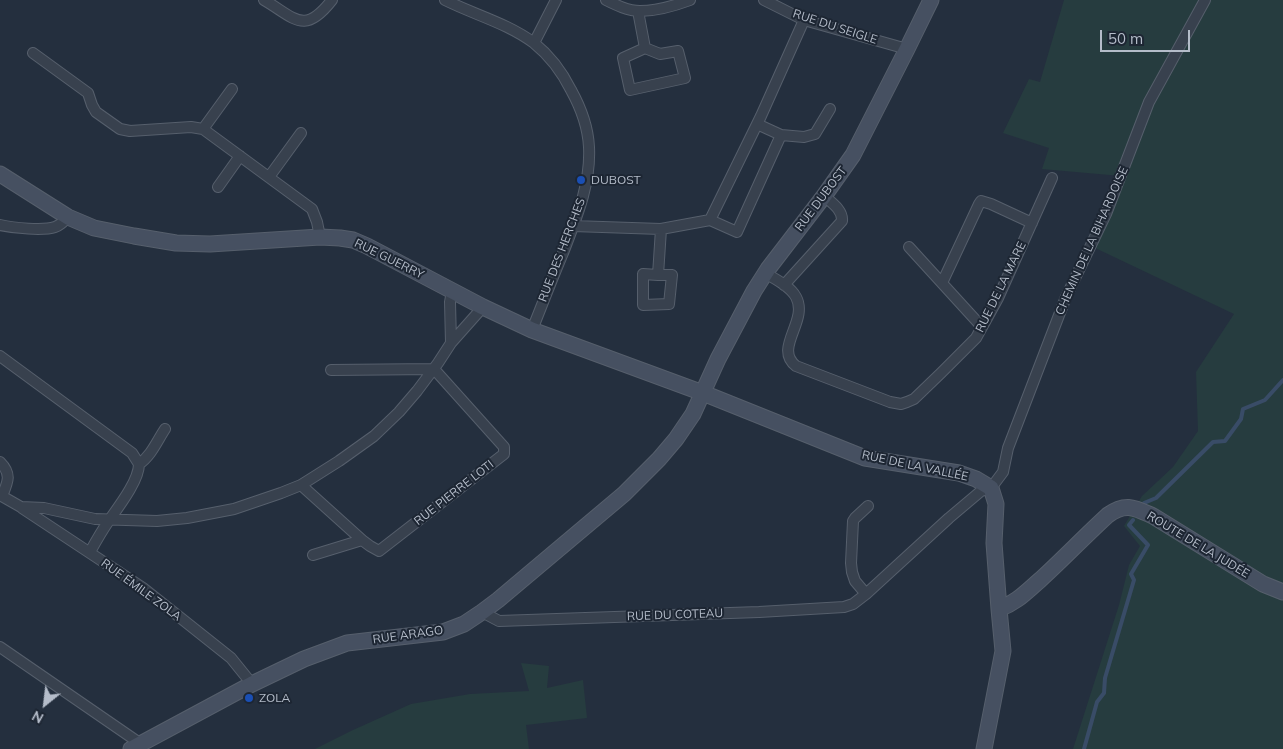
<!DOCTYPE html>
<html>
<head>
<meta charset="utf-8">
<style>
  body { margin:0 }
  #map { position:relative; width:1283px; height:749px; overflow:hidden; background:#242f3e; font-family:Mulish,sans-serif }
  canvas { display:block }
  .north { position:absolute; left:20px; top:679px; width:50px; height:50px; -webkit-text-stroke:4px #1d2633; paint-order:stroke; rotate:209deg; font-size:14px; font-weight:700; line-height:20px; text-align:center; color:#b4bcc9 }
  .north::after { content:''; display:block; margin:auto; width:18px; height:22px; background:#b4bcc9; clip-path:polygon(50% 0,100% 100%,50% 72%,0 100%) }
  .scale { position:absolute; left:1100px; top:30px; width:90px; height:22px; box-sizing:border-box; border:2px solid #b4bcc9; border-top:0; padding-left:6px; font-size:15px; line-height:18px; white-space:nowrap; color:#b4bcc9; -webkit-text-stroke:4px #1d2633; paint-order:stroke }
</style>
</head>
<body>
<div id="map">
<canvas width="1283" height="749"></canvas>
<div class="north">N</div>
<div class="scale">50 m</div>
</div>
<script>
const c = document.querySelector('canvas').getContext('2d');
c.lineJoin = 'round';
function paint(path, color) {
  c.fillStyle = color;
  c.fill(path, 'evenodd');
}
function strokePath(path, color, width, dash) {
  c.strokeStyle = color;
  c.lineWidth = width;
  c.lineCap = dash ? 'butt' : 'round';
  c.setLineDash(dash || []);
  c.stroke(path);
}
function label(font, color, halo, rows, align = 'center') {
  c.font = font + ' Mulish,sans-serif';
  c.lineWidth = 4;
  c.setLineDash([]);
  c.textBaseline = 'middle';
  c.strokeStyle = halo;
  c.fillStyle = color;
  for (const [text, x, y, turn = 0] of rows) {
    c.save();
    c.translate(x, y);
    c.rotate((+turn || 0) * Math.PI / 180);
    c.textAlign = isNaN(turn) ? turn : align;
    if (halo) c.strokeText(text, 0, 0);
    c.fillText(text, 0, 0);
    c.restore();
  }
}
paint(new Path2D(`
  M1064 0H1283V749H1073L1119 605 1129 565 1140 546 1124 526 1142 496 1173 467 1198 431 1196 372 1234 314 1091 246 1121 176 1042 169 1049 148 1003 133 1029 79 1040 82Z
  M521 663 549 666 547 688 583 680 587 718 526 725 529 749H315L353 730 411 704 470 694 529 691Z`), '#263c3f');
strokePath(new Path2D(`
  M1144 503 1156 498 1213 442 1225 441 1241 419 1243 409 1265 400 1283 380
  M1084 749 1097 702 1104 693 1105 678 1134 580 1131 574 1148 545 1129 525 1133 520`), '#394c67', 4);
const street = new Path2D(`
  M264 0C295 18 304 36 332 0
  M445 0C475 15 507 23 534 43 549 55 562 72 571 90 581 108 588 127 589 147 591 184 576 219 563 253 552 279 542 305 532 330
  M606 0C616 5 628 11 640 11 657 11 674 6 690 0
  M764 0 804 20 907 49
  M638 11 645 48 660 54 678 51 685 78 630 90 623 58 645 48
  M534 43 556 0
  M33 53 88 93 92 105 96 112 120 129 130 131 191 127 203 129 312 209 317 222 320 237
  M203 129 232 89
  M781 135 804 137 815 134 830 109
  M269 177 301 133
  M218 187 240 156
  M710 220 737 232 781 135 757 124
  M0 225C14 228 43 231 55 227 61 225 64 221 68 217
  M573 226 661 229 710 220 761 116 804 20
  M909 247 982 327
  M765 273C775 279 790 286 796 297 809 321 773 348 796 366L890 402 901 404 907 402 914 399 941 373 976 338 998 298 1052 178
  M658 275 643 274V305L669 304 672 275H658L661 229
  M942 283 979 204 981 201 991 204 1032 223
  M784 285 842 221C843 210 832 203 824 196
  M451 343 450 302 452 291
  M0 356 132 453 139 464C139 480 120 505 110 519 103 529 96 541 90 552
  M0 462C12 474 8 482 2 496
  M139 464C151 456 157 441 165 429
  M301 485 362 540
  M0 495 21 507 44 508 95 519 157 521 187 518 234 509 281 493 301 485 339 461 374 436 399 412 417 391 438 363 451 343 483 307
  M22 508 143 588 231 658 252 684
  M313 555 362 540 370 546 379 551 504 454V447L434 369 331 370
  M866 594 855 581 852 572 851 563 853 521 855 518 868 506
  M482 612 499 621 759 612 844 607 853 604 866 594 949 518 981 491 991 488 1003 472 1008 448 1066 297 1106 214 1149 102 1205 0
  M0 647 141 744`);
const secondary = new Path2D(`
  M0 174 68 217 94 228 134 236 176 243 210 244 320 237 340 238 353 240 367 246 483 307 532 330 703 393 865 458 959 473 976 479 991 488 996 504 994 543 999 609 1003 651 984 749
  M999 609C1016 603 1026 592 1040 580 1063 559 1085 536 1108 515 1126 502 1135 508 1153 516L1263 584 1283 592
  M131 749 252 684 304 659 347 643 443 632 464 624 482 612 498 600 624 494 659 459 676 439 693 414 718 359 754 291 768 269 824 196 853 155 907 49 931 0`);
strokePath(street, '#565f6c', 12);
strokePath(secondary, '#565f6c', 17);
strokePath(street, '#38414e', 10);
strokePath(secondary, '#465061', 15);
for (const [x, y, r, color] of [
  [581,180,5,"#1a4fb4"],
  [249,698,5,"#1a4fb4"]
]) {
  const dot = new Path2D();
  dot.arc(x, y, r, 0, 2 * Math.PI);
  c.fillStyle = color;
  c.fill(dot);
  strokePath(dot, '#1d2633', 2);
}
label('12px', '#b4bcc9', '#1d2633', [
  ["RUE DU SEIGLE",835,27,18],
  ["RUE DUBOST",821,199,-53],
  ["CHEMIN DE LA BIHARDOISE",1092,241,-66],
  ["RUE DES HERCHES",562,250,-69],
  ["RUE GUERRY",389,259,26],
  ["RUE DE LA MARE",1001,287,-64],
  ["RUE DE LA VALLÉE",915,466,12],
  ["RUE PIERRE LOTI",454,493,-38],
  ["ROUTE DE LA JUDÉE",1198,545,31],
  ["RUE ÉMILE ZOLA",141,590,36],
  ["RUE DU COTEAU",675,615,-2],
  ["RUE ARAGO",408,635,-8]
]);
label('12px', '#b4bcc9', '#1d2633', [
  ["DUBOST",591,180],
  ["ZOLA",259,698]
], 'left');
</script>
</body>
</html>
